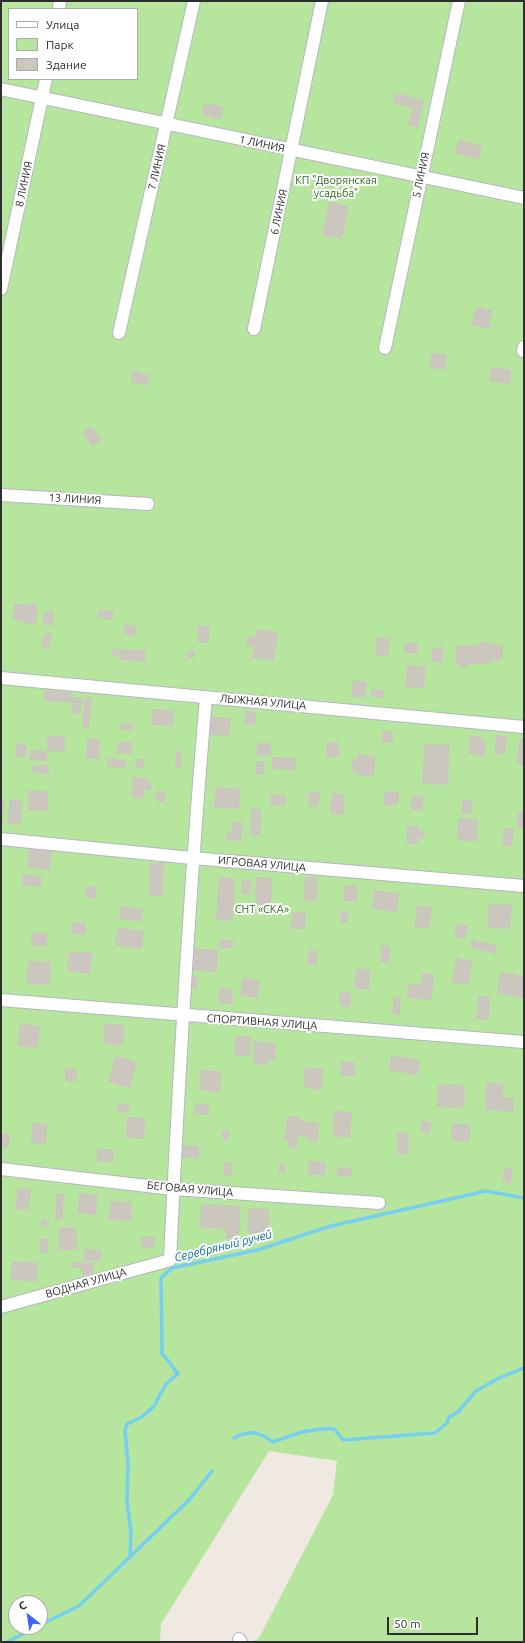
<!DOCTYPE html>
<html>
<head>
<meta charset="utf-8">
<style>
  body { margin:0 }
  #map { position:relative; width:525px; height:1643px; overflow:hidden; background:#efe9e1; font-family:Ubuntu,sans-serif }
  canvas { display:block }
  .frame { position:absolute; inset:0; border:2px solid #2e2e2e; pointer-events:none }
  .legend { position:absolute; left:8px; top:8px; width:130px; height:72px; box-sizing:border-box; background:#fff; border:1px solid #ababab; margin:0; padding:5px 7px; list-style:none; font-size:12px; color:#2e2e2e }
  .legend li { display:flex; align-items:center; gap:8px; height:20px }
  .legend b { width:20px; border:1px solid #ababab }
  .north { position:absolute; left:8px; top:1595px; width:40px; height:40px; box-sizing:border-box; background:#fff; border:1px solid #ababab; border-radius:50%; rotate:330deg; font-size:11px; font-weight:700; line-height:16px; text-align:center; color:#2e2e2e }
  .north::after { content:''; display:block; margin:auto; width:14px; height:18px; background:#4264fb; clip-path:polygon(50% 0,100% 100%,50% 72%,0 100%) }
  .scale { position:absolute; left:387px; top:1617px; width:91px; height:18px; box-sizing:border-box; border:2px solid #2e2e2e; border-top:0; padding-left:5px; font-size:12px; line-height:14px; white-space:nowrap; color:#2e2e2e; -webkit-text-stroke:3px #fff; paint-order:stroke }
</style>
</head>
<body>
<div id="map">
<canvas width="525" height="1643"></canvas>
<div class="frame"></div>
<ul class="legend">
<li><b style="height:5px;background:#fff"></b>Улица</li>
<li><b style="height:11px;background:#b6e59e"></b>Парк</li>
<li><b style="height:11px;background:#cbc7bf"></b>Здание</li>
</ul>
<div class="north">С</div>
<div class="scale">50 m</div>
</div>
<script>
const c = document.querySelector('canvas').getContext('2d');
c.lineJoin = 'round';
function paint(path, color) {
  c.fillStyle = color;
  c.fill(path, 'evenodd');
}
function strokePath(path, color, width, dash) {
  c.strokeStyle = color;
  c.lineWidth = width;
  c.lineCap = dash ? 'butt' : 'round';
  c.setLineDash(dash || []);
  c.stroke(path);
}
function label(font, color, halo, rows, align = 'center') {
  c.font = font + ' Ubuntu,sans-serif';
  c.lineWidth = 4;
  c.setLineDash([]);
  c.textBaseline = 'middle';
  c.strokeStyle = halo;
  c.fillStyle = color;
  for (const [text, x, y, turn = 0] of rows) {
    c.save();
    c.translate(x, y);
    c.rotate((+turn || 0) * Math.PI / 180);
    c.textAlign = isNaN(turn) ? turn : align;
    if (halo) c.strokeText(text, 0, 0);
    c.fillText(text, 0, 0);
    c.restore();
  }
}
paint(new Path2D(`
  M1 1H524V1642H252L259 1638 333 1495 337 1461 269 1451 161 1624 160 1642H1ZM9 9H137V79H9ZM16 1603H40V1627H16Z`), '#b6e59e');
strokePath(new Path2D(`
  M234 1438C250 1430 258 1431 273 1442 293 1435 312 1427 334 1429L343 1440 435 1433 447 1423 449 1417 457 1413 476 1391 499 1378 524 1368
  M130 1557 131 1533 127 1502 128 1463 125 1431 127 1424 142 1417 154 1406 166 1384 178 1374C172 1367 169 1360 162 1354L161 1278 172 1268 257 1250 331 1226 486 1191 524 1198
  M40 1625 79 1606 189 1500 212 1471
  M7 1642 37 1627`), '#75cff0', 3.5);
paint(new Path2D(`
  M395 93 424 100 418 128 408 126 412 108 393 103Z
  M204 103 223 107 221 119 202 115Z
  M459 139 483 147 478 160 455 153Z
  M329 202 349 206 342 239 322 235Z
  M476 306 493 310 489 329 471 325Z
  M431 353 446 354 445 370 429 368Z
  M491 367 511 370 510 384 489 381Z
  M133 370 150 375 147 386 130 382Z
  M91 426 102 439 93 447 82 433Z
  M14 603 38 605 36 624 22 623V621L13 620Z
  M99 609 114 611 112 620 98 618Z
  M45 610 54 611 52 626 43 625Z
  M126 623 138 627 134 637 123 633Z
  M197 626H210L209 643 197 642Z
  M256 629 278 632 274 661 252 658 254 647 245 645 247 636 255 637Z
  M44 633 52 634 49 649 41 648Z
  M377 637 390 638 388 656 375 655Z
  M479 642H494V645H503L502 660H493L492 663 469 664V667L460 668V664H456V646L479 645Z
  M404 643H418V653L404 654Z
  M443 647V662H432V648Z
  M113 648 118 649 117 657 112 656Z
  M119 649 146 650 145 662 119 660Z
  M192 649 196 656 189 659 186 653Z
  M407 665 426 666 424 689 405 687Z
  M353 680 367 682 365 698 351 697Z
  M371 689 384 690 383 698 371 697Z
  M45 690 71 692V703L44 701Z
  M71 697 83 698 80 714 72 713Z
  M85 697 92 698 89 728 82 727Z
  M152 709 174 710 173 726 151 725Z
  M245 711 256 712 255 725 244 724Z
  M206 716 231 718 229 736 205 735Z
  M121 723H133V730H120Z
  M382 731H393V743H382Z
  M470 735 481 737V740L486 741 485 756 468 754Z
  M496 735 507 736 505 754 494 753Z
  M47 736H65V752L47 751V761L29 760 30 750 47 751Z
  M87 738 100 739 99 759H86Z
  M519 739H524V765H517Z
  M117 742H132V754H117Z
  M339 742V757H326V743Z
  M16 743 26 744V757H15Z
  M257 743H271V756H257Z
  M424 744 450 745 448 785 422 783Z
  M176 751H182L181 768H175Z
  M358 754 375 755 374 776 356 775V772L351 771 352 758 358 759Z
  M272 757 296 758 295 770 272 769Z
  M107 758 126 760 125 768 107 767Z
  M136 759H144L143 769 136 768Z
  M256 761 265 762 264 775H255Z
  M33 765H49V774L33 773Z
  M133 777 146 778V782H151V791L144 790 143 799 131 798Z
  M215 787 240 788 239 809 214 808Z
  M28 790 48 791V811H28Z
  M158 790 167 794 163 803 154 799Z
  M309 791 320 792 318 807 308 806Z
  M384 791 399 792 398 805H383Z
  M332 793 345 794 344 815 330 814Z
  M270 795H286V805H270Z
  M411 795 423 796V811L411 810Z
  M10 799 23 801 20 825 7 824Z
  M463 799 473 801 471 814 461 813Z
  M1 801H5L3 815H1Z
  M251 809H261L260 835H250Z
  M518 812H524V828H517Z
  M458 818 478 819 477 842 457 840Z
  M233 821 243 823 241 841 227 840 228 831H232Z
  M407 826H419L418 831H424L423 839 418 838V844H406Z
  M504 828 514 829 512 847 502 845Z
  M29 848 52 851 50 870 27 868Z
  M149 863H164L163 896H149Z
  M23 874 42 876 41 887 22 886Z
  M219 877 235 878 233 921 216 920Z
  M256 877 272 878 271 905H255Z
  M305 877H318L317 901H304Z
  M242 879 251 880 249 895 241 894Z
  M344 885H357V902L344 901Z
  M86 886 97 887 96 898H85Z
  M374 890 399 893 397 912 372 909Z
  M489 903 512 905 510 929 487 927Z
  M417 905 432 907 429 929 414 927Z
  M121 906 143 908 141 922 119 919Z
  M340 911H348V923H341Z
  M292 912 306 913 305 929H291Z
  M72 923H86L85 935 71 934Z
  M457 923 468 926 465 939 454 937Z
  M117 928 144 931 142 949 115 946Z
  M31 932 47 933V946H31Z
  M219 939 234 940 233 948H219Z
  M472 939 498 946 495 954 470 947Z
  M381 945 390 946 389 963 380 962Z
  M193 949 218 950 217 972 192 970Z
  M309 950 318 951 317 965 307 963Z
  M69 951 93 953 90 974 67 971Z
  M456 958 472 961 468 985 452 982Z
  M28 961 51 962 50 985 27 984Z
  M357 968 371 970 369 990 354 988Z
  M500 972 524 976 523 998 497 994Z
  M422 973 434 974 432 1000 407 998 408 984 421 985Z
  M189 976 198 977 197 989 188 988Z
  M242 978 260 980 258 998 240 996Z
  M219 988 233 989 232 1005 218 1003Z
  M340 992 351 993 350 1007 339 1006Z
  M478 995 490 996 489 1020 476 1019Z
  M394 996 401 997 400 1015H392Z
  M20 1024 40 1026 38 1048 18 1046Z
  M104 1024 124 1025V1045L104 1044Z
  M235 1036H251L250 1056H234Z
  M254 1041 276 1043 275 1060H268V1065L253 1064Z
  M115 1056 137 1061 130 1088 108 1082Z
  M391 1056 420 1059 418 1075 389 1071Z
  M341 1061 355 1062V1076H340Z
  M305 1067 323 1068 322 1090 304 1088Z
  M66 1068 77 1069 76 1082 65 1081Z
  M200 1070 221 1071 220 1092 199 1090Z
  M486 1083H503V1097H514V1112L485 1110Z
  M438 1084 465 1085 464 1108 436 1107Z
  M117 1103 129 1104V1112H117Z
  M195 1104 209 1105V1115L194 1114Z
  M334 1110 352 1112 350 1138 332 1136Z
  M287 1116 301 1117 300 1121 319 1123 318 1141H308V1137L298 1136 297 1149 289 1148V1141L285 1140Z
  M127 1117 145 1118 144 1139 126 1138Z
  M422 1120 432 1122 429 1134 420 1132Z
  M32 1123H47L46 1144 31 1143Z
  M452 1123 470 1124V1141H451Z
  M221.5 1135a4.5 4.5 0 1 1 9 0a4.5 4.5 0 1 1-9 0Z
  M397 1132 409 1133 408 1154H397Z
  M1 1134H10L9 1148 1 1147Z
  M181 1145 199 1146V1159L181 1158Z
  M98 1148 114 1150 113 1163 96 1161Z
  M308 1161 325 1162V1175H308Z
  M224 1162H232V1176H224Z
  M280 1164 286 1165 285 1173H278Z
  M337 1167 352 1168 351 1177 337 1176Z
  M505 1167 513 1169 510 1184 502 1182Z
  M18 1188 31 1189 28 1210 15 1209Z
  M56 1193H64L62 1220H55Z
  M79 1193 98 1195 96 1215 77 1213Z
  M110 1201 132 1202 131 1221 109 1220Z
  M201 1204 240 1206 239 1239H226V1229L200 1228Z
  M248 1208 269 1209V1234L247 1233Z
  M41 1223a4 4 0 1 1 8 0a4 4 0 1 1-8 0Z
  M76 1227 77 1250H59L58 1228Z
  M141 1236 155 1237 154 1248 141 1247Z
  M40 1239H48V1253H40Z
  M84 1249 101 1250V1261H84Z
  M12 1261 38 1263 36 1282 11 1280Z
  M72 1262 94 1263 93 1276 82 1275V1269L71 1268Z`), '#cbc7bf');
const street = new Path2D(`
  M59 9 60 1
  M1 89 524 198
  M1 289 46 79
  M254 329 322 1
  M119 333 194 1
  M385 348 459 1
  M523 351 524 347
  M1 495 148 504
  M1 678 524 727
  M1 839 192 858 524 886
  M1 1000 524 1042
  M1 1169 173 1189 379 1203
  M1 1307 170 1260C179 1072 190 884 206 697
  M239 1639 241 1642`);
strokePath(street, '#b4b7c1', 14);
strokePath(street, '#fff', 12);
label('11px', '#2e2e2e', '#fff', [
  ["1 ЛИНИЯ",262,144,12],
  ["7 ЛИНИЯ",157,167,-77],
  ["5 ЛИНИЯ",421,175,-78],
  ["8 ЛИНИЯ",24,184,-78],
  ["6 ЛИНИЯ",279,212,-78],
  ["13 ЛИНИЯ",75,499,3],
  ["ЛЫЖНАЯ УЛИЦА",263,702,5],
  ["ИГРОВАЯ УЛИЦА",262,864,5],
  ["СПОРТИВНАЯ УЛИЦА",262,1022,4],
  ["БЕГОВАЯ УЛИЦА",190,1189,5],
  ["ВОДНАЯ УЛИЦА",86,1283,-16]
]);
label('11px', '#2c6e1b', '#fff', [
  ["КП \"Дворянская",336,180],
  ["усадьба\"",336,193],
  ["СНТ «СКА»",262,909]
]);
label('italic 12px', '#0d6fa3', '#fff', [
  ["Серебряный ручей",223,1246,-14]
]);
</script>
</body>
</html>
